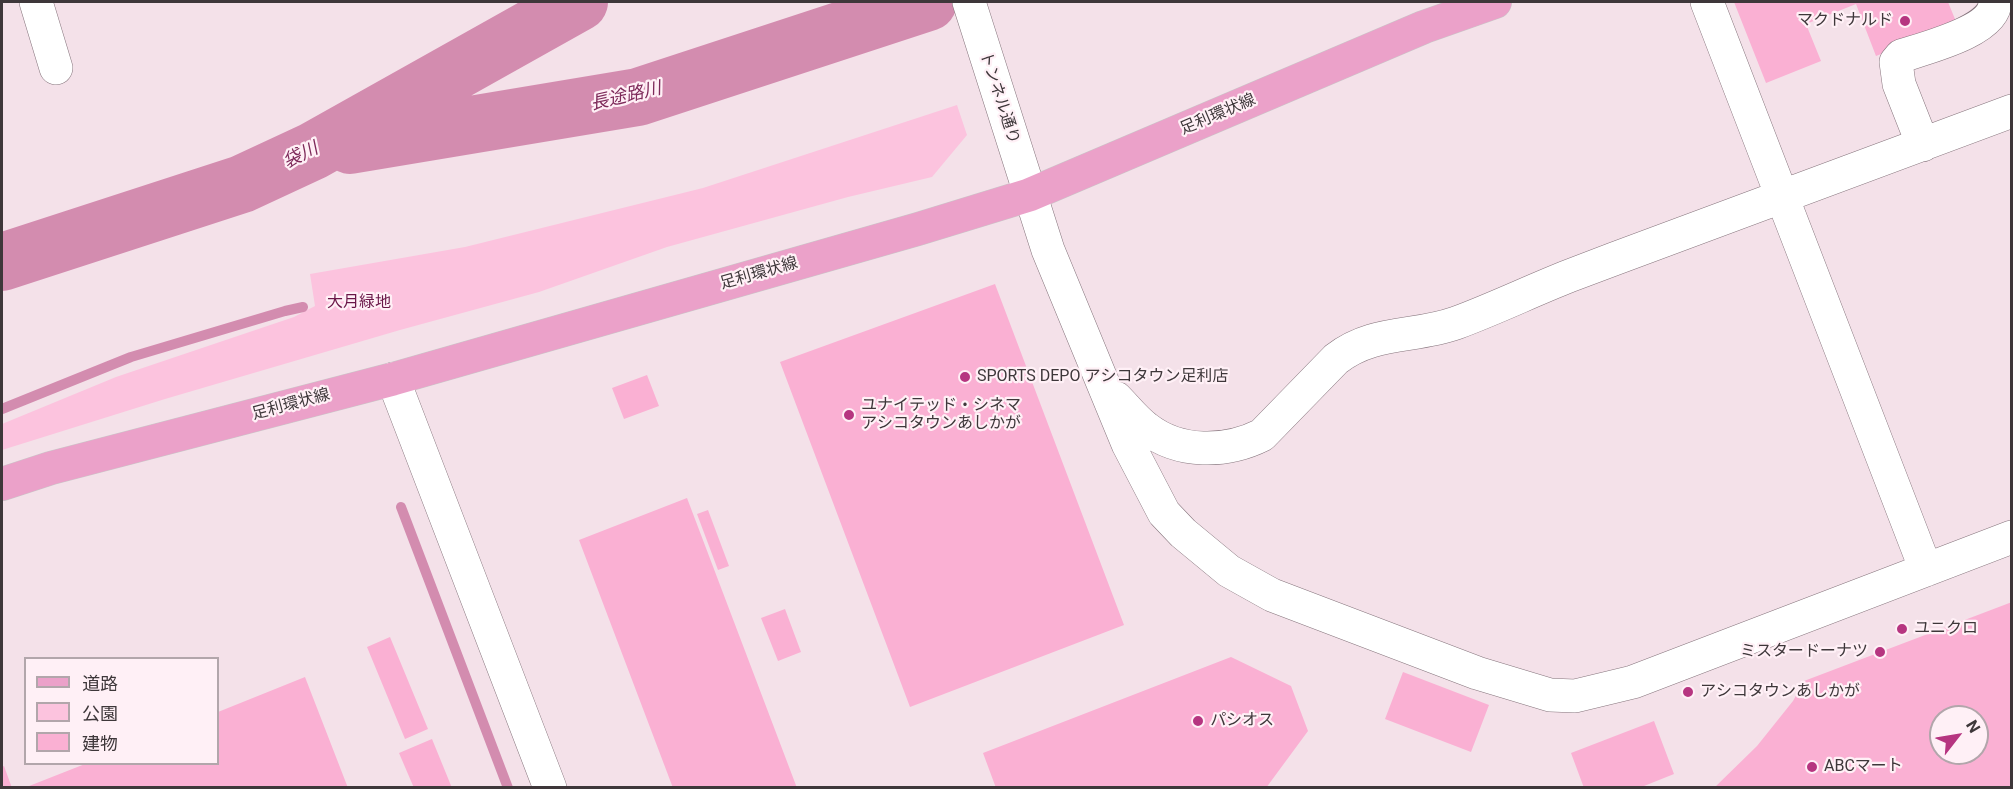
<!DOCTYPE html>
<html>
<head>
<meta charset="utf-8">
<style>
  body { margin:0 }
  #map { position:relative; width:2013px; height:789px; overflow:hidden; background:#f4e1e9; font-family:Roboto,"Noto Sans JP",sans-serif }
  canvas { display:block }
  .frame { position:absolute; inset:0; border:3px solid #3e373a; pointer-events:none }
  .legend { position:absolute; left:24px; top:657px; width:195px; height:108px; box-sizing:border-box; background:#fff0f6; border:2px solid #b2a6ab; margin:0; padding:8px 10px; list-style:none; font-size:18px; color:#3e373a }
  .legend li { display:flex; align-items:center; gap:12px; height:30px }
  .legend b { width:30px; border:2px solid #b2a6ab }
  .north { position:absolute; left:1929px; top:705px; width:60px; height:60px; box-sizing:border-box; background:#fff0f6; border:2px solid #b2a6ab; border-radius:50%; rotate:59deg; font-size:16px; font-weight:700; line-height:24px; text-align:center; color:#3e373a }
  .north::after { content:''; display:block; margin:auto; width:21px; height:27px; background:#b63580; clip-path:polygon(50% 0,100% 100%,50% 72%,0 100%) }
</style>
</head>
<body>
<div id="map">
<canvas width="2013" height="789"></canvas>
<div class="frame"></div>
<ul class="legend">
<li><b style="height:8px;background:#eba1c9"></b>道路</li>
<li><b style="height:16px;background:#fcc3de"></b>公園</li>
<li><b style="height:16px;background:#fab0d3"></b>建物</li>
</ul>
<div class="north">N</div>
</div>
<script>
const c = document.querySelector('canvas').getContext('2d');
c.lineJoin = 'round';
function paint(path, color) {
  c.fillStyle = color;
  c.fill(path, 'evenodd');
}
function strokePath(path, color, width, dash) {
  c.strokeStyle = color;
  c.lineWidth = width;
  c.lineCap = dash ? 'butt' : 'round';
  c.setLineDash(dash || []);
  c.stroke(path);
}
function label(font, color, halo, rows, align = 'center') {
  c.font = font + ' Roboto,"Noto Sans JP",sans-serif';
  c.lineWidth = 4.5;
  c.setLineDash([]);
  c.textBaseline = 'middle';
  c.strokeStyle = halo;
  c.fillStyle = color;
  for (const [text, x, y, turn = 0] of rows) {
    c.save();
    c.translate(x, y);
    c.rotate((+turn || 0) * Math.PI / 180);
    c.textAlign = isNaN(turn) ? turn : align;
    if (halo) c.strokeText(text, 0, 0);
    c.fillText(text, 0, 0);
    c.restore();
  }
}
paint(new Path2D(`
  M957 105 967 135 932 177 848 197 667 247 539 292 400 330 165 399 2 450V424L116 377 294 317 315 306 310 274 465 247 703 188Z`), '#fcc3de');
strokePath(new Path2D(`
  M2 409 131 357 285 311 303 307
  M401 507 508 788`), '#d38caf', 10);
strokePath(new Path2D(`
  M350 145 638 97 928 2
  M2 262 242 184 313 151 579 2`), '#d38caf', 58);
paint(new Path2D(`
  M1734 2H1948L1957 24 1876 56 1856 4 1806 24 1821 61 1766 83Z
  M995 284 1124 625 910 707 780 362Z
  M647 375 659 406 624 419 612 388Z
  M687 498 797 788H673L579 540Z
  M708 510 729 566 718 570 697 514Z
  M2012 602V788H1714L1757 746 1793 701 1804 681ZM1941 717H1977V753H1941Z
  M785 609 801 652 778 661 761 618Z
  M390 637 428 729 405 739 367 647Z
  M1231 657 1291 686 1308 731 1266 788H996L983 753Z
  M1403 672 1489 705 1471 752 1385 719Z
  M305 677 348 788H24L85 764H218V712Z
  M1654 721 1674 774 1639 788H1584L1571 753Z
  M432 739 452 788H414L399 753Z
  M4 766 12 788H2V767Z`), '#fab0d3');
const minor = new Path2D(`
  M36 2 56 68
  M969 2 1048 250 1128 444 1164 513 1183 533 1229 571 1272 595 1477 673 1550 695 1575 696 1633 682 2012 537
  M1707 2 1926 570
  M1923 145 1899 84 1896 62 1901 56C1925 48 1995 31 1995 2
  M393 379 550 788
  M1116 398C1126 408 1135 420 1146 428 1179 454 1226 453 1262 435L1336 359C1373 330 1414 338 1456 323 1494 309 1531 291 1569 276 1716 220 1864 167 2012 111`);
const major = new Path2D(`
  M2 484 51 468 393 379 918 229 1029 195 1424 27 1495 2`);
strokePath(minor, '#86757d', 34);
strokePath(major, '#c9c7c8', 34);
strokePath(minor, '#fff', 33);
strokePath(major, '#eba1c9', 33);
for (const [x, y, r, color] of [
  [1905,21,6,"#b63580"],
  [965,377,6,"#b63580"],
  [849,415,6,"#b63580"],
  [1902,629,6,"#b63580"],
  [1880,652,6,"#b63580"],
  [1688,692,6,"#b63580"],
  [1198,721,6,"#b63580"],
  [1812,767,6,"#b63580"]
]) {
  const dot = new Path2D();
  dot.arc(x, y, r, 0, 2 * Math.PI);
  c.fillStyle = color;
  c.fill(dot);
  strokePath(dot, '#fff0f6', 2);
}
label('16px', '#3e373a', '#fff0f6', [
  ["マクドナルド",1893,21,"right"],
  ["SPORTS DEPO アシコタウン足利店",977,377],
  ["ユナイテッド・シネマ",861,406],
  ["アシコタウンあしかが",861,424],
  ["ユニクロ",1914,629],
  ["ミスタードーナツ",1868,652,"right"],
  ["アシコタウンあしかが",1700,692],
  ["パシオス",1210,721],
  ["ABCマート",1824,767]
], 'left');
label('16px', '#3e373a', '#fff0f6', [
  ["トンネル通り",999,98,72],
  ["足利環状線",1218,115,-23],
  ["足利環状線",759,274,-16],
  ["足利環状線",291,405,-15]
]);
label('16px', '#6a1748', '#fff0f6', [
  ["大月緑地",359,303]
]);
label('italic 18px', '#7e2a5a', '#fff0f6', [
  ["長途路川",626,97,-13],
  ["袋川",301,156,-26]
]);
</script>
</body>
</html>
